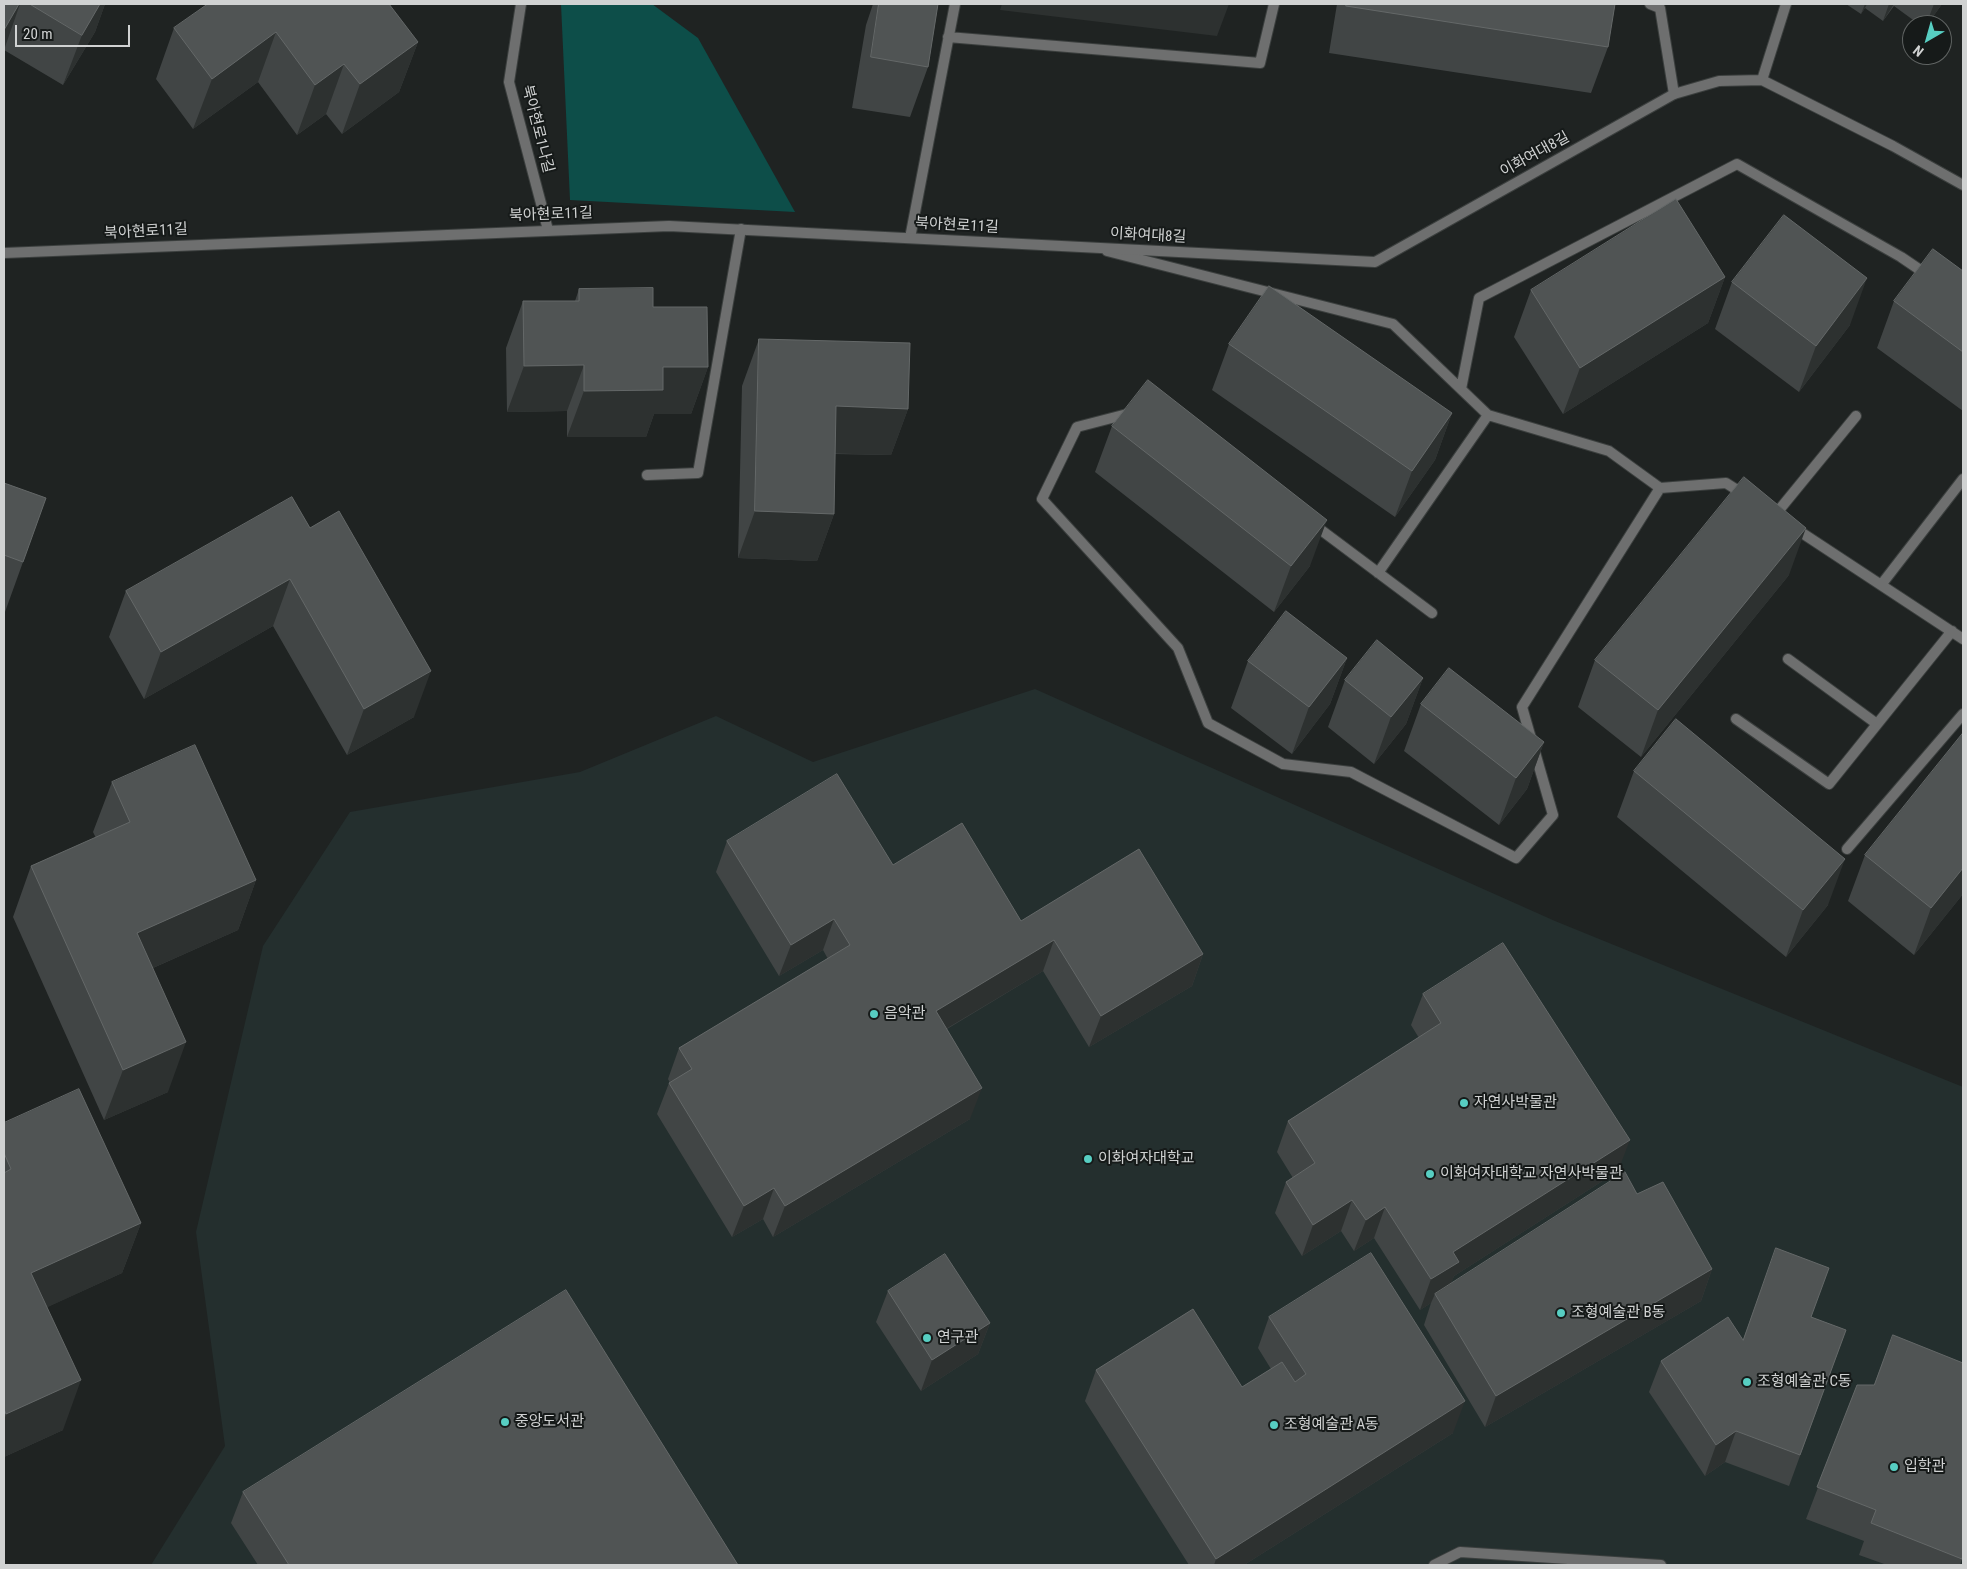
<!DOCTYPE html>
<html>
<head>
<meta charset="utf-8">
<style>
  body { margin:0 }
  #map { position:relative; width:1967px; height:1569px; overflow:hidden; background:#1f2322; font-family:"Roboto Condensed",sans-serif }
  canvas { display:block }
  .frame { position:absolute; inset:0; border:5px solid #d0d2d2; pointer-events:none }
  .north { position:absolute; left:1902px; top:15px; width:50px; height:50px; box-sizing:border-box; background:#161a19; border:1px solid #606463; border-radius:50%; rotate:218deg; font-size:14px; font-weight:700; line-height:20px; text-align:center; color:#d0d2d2 }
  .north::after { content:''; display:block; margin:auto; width:18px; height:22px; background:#57cec2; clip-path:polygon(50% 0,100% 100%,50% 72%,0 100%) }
  .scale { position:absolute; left:15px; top:25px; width:115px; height:22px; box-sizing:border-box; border:2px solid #d0d2d2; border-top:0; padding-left:6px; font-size:15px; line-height:18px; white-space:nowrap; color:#d0d2d2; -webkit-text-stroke:4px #161a19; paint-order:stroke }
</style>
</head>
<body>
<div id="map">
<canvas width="1967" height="1569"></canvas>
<div class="frame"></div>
<div class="north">N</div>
<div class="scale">20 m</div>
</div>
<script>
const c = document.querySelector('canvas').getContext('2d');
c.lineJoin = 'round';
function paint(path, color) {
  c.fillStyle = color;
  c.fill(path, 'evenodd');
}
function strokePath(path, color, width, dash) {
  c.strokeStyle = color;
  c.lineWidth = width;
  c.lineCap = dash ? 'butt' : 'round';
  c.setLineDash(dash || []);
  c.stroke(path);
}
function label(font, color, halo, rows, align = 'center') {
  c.font = font + ' "Roboto Condensed","Noto Sans KR",sans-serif';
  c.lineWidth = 4;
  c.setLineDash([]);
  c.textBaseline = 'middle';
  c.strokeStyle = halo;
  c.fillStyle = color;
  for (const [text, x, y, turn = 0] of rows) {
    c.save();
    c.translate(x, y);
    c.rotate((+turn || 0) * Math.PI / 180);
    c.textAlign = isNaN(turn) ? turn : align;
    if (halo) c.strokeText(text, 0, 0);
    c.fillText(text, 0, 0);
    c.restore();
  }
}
paint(new Path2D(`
  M1035 689 1555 921 1963 1087V1565H151L225 1446 196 1232 263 946 350 812 580 772 716 716 813 762Z`), '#242f2e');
paint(new Path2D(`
  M561 4H652L698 38 795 212 570 200Z`), '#0d4e49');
const service = new Path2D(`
  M1650 4 1660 8 1674 94
  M948 37 1260 63 1274 4
  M910 238 955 4
  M1107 251 1393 324 1488 415 1609 451 1660 488 1726 483 1745 495
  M1461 389 1479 298 1737 164 1901 257 1929 276
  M1131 413 1077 427 1042 499 1178 648 1208 723 1283 764 1351 772 1516 858 1553 815 1522 707 1660 488
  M647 475 698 473 741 229
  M1775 515 1856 416
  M1313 524 1432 613
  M1793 527 1963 639
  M1378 573 1488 415
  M1881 585 1963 479
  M1788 659 1877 724
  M1736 719 1829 784 1952 631
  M1847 849 1963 714`);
const minor = new Path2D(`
  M521 4 509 82 548 230
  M1762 80 1786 4
  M4 253 669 226 1375 262 1674 94 1719 81 1762 80 1893 146 1963 185
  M1434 1565 1460 1552 1661 1565`);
strokePath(service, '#3b3f3e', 12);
strokePath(minor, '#3b3f3e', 12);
strokePath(service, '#6e6f6f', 10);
strokePath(minor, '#6e6f6f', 10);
paint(new Path2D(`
  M4 4H105L95 32 63 85 4 50Z
  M208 4 418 42 399 92 342 134 326 114 297 135 258 82 193 129 156 79 174 28Z
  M873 4H938L928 67 910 117 852 108 866 25Z
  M1337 4H1615L1608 47 1591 93 1329 53Z
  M1846 4H1942L1927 25H1920L1894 6 1883 21 1865 8 1861 14Z
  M1963 271V411L1877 348 1894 301Z
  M1725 277 1708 323 1563 414 1514 337 1531 290Z
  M1732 282 1850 325 1799 392 1715 329Z
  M579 289 653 307 708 367 691 414H654L646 437H567V411L507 412 506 348 523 301H575Z
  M759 339 908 409 891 455 835 454 834 514 817 561 738 558 742 386Z
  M1229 344 1452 413 1435 460 1395 517 1212 390Z
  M1112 426 1310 566 1274 612 1095 472Z
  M4 483 23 562 5 612H4Z
  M292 497 414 717 347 755 273 626 144 699 109 637 126 591Z
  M1789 575 1641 757 1578 707 1595 660Z
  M1347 658 1330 704 1292 754 1231 708 1248 661Z
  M1423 678 1406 724 1374 764 1328 727 1345 680Z
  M1421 704 1544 742 1527 789 1499 825 1404 751Z
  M1634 771 1828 905 1786 957 1617 817Z
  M112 782 256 880 238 930 153 968 168 1092 104 1120 13 917 31 866 96 838 93 832Z
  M727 841 893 865 1021 921 1203 954 1192 986 1089 1047 1043 971 947 1029 970 1119 773 1237 763 1219 732 1237 657 1114 669 1083H670L668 1079 679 1048 828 959 823 950 779 976 716 872Z
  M1865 855 1963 894 1914 955 1848 901Z
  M1423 994 1618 1171 1454 1276 1451 1283 1637 1194 1712 1269 1701 1301 1485 1427 1424 1325 1431 1303 1420 1310 1374 1238 1354 1251 1341 1231 1302 1256 1275 1213 1286 1182 1293 1178 1277 1152 1288 1121 1419 1038 1411 1025Z
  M4 1123 141 1223 122 1273 47 1307 63 1430 4 1457Z
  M888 1291 990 1323 978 1354 921 1391 876 1322Z
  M1269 1317 1453 1433 1244 1565H1189L1085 1401 1096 1370 1242 1387 1271 1369 1258 1348Z
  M1811 1317 1846 1330 1789 1486 1725 1462 1705 1476 1649 1392 1661 1361 1743 1340Z
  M1857 1385 1963 1556 1960 1565H1887L1859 1555 1864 1541 1806 1519Z
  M243 1492 738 1565H258L231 1523Z`), '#414545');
paint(new Path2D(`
  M19 4H20L4 50V30Z
  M100 4H105L95 32 63 85 82 35Z
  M1002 4H1229L1217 36 1000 10Z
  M1865 4H1867L1865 8 1861 14Z
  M1889 4H1894L1883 21Z
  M1934 4H1942L1927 25H1926Z
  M276 32 258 82 193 129 212 79Z
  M418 42 399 92 342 134 360 84Z
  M344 64 326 114 297 135 315 85Z
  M1725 277 1708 323 1563 414 1580 368Z
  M1867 278 1850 325 1799 392 1816 346Z
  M584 365 567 411 507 412 524 366Z
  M663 367H708L691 414H654L646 437H567L584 391Z
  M836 406 908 409 891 455 819 453Z
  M1452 413 1435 460 1395 517 1412 471Z
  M755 511 834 514 817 561 738 558Z
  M1327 520 1310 566 1274 612 1291 566Z
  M1806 528 1789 575 1641 757 1658 710Z
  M290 579 273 626 144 699 161 652Z
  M1347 658 1330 704 1292 754 1309 707Z
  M431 671 414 717 347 755 364 709Z
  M1423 678 1406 724 1374 764 1391 717Z
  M1544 742 1527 789 1499 825 1516 778Z
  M1845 859 1828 905 1786 957 1803 910Z
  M1963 868V894L1914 955 1931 908Z
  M256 880 238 930 119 983 137 933Z
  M834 919 823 950 779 976 791 945Z
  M1054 940 1043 971 924 1042 936 1011Z
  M1203 954 1192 986 1089 1047 1101 1016Z
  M186 1042 168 1092 104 1120 123 1070Z
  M982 1088 970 1119 773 1237 785 1206Z
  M1630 1140 1618 1171 1454 1276 1448 1293 1435 1294 1431 1303 1420 1310 1431 1279 1453 1252Z
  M774 1188 763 1219 732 1237 744 1206Z
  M1352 1200 1341 1231 1302 1256 1313 1225Z
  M1385 1207 1374 1238 1354 1251 1366 1220Z
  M141 1223 122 1273 13 1323 31 1273Z
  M1712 1269 1701 1301 1485 1427 1496 1396Z
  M990 1323 978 1354 921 1391 932 1360Z
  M81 1380 63 1430 4 1457V1421L6 1414Z
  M1465 1401 1453 1433 1244 1565H1214L1216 1559Z
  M1736 1431 1725 1462 1705 1476 1716 1445Z`), '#2d3130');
const building = new Path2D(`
  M4 4H19L4 30Z
  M30 4H100L82 35Z
  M208 4H389L418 42 360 84 344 64 315 85 276 32 212 79 174 28Z
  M879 4H938L928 67 871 57Z
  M1347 4H1615L1608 47 1346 6Z
  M1676 199 1725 277 1580 368 1531 290Z
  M1784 215 1867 278 1816 346 1732 282Z
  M1933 249 1963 271V352L1894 301Z
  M1269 286 1452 413 1412 471 1229 344Z
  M653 288V307H707L708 367H663V390L584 391V365L524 366 523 301H579V289Z
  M759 339 910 343 908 409 836 406 834 514 755 511Z
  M1148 380 1327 520 1291 566 1112 426Z
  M1744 477 1806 528 1658 710 1595 660Z
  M4 483 46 498 23 562 4 555Z
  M292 497 310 528 339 511 431 671 364 709 290 579 161 652 126 591Z
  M1286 611 1347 658 1309 707 1248 661Z
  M1377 640 1423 678 1391 717 1345 680Z
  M1449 668 1544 742 1516 778 1421 704Z
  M1676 719 1845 859 1803 910 1634 771Z
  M1963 733V868L1931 908 1865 855Z
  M195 745 256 880 137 933 186 1042 123 1070 31 866 130 822 112 782Z
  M837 774 893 865 962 823 1021 921 1139 849 1203 954 1101 1016 1054 940 936 1011 982 1088 785 1206 774 1188 744 1206 669 1083 692 1069 679 1048 850 945 834 919 791 945 727 841Z
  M1503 943 1630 1140 1453 1252 1459 1262 1431 1279 1385 1207 1366 1220 1352 1200 1313 1225 1286 1182 1315 1163 1288 1121 1441 1023 1423 994Z
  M79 1089 141 1223 31 1273 81 1380 6 1414 4 1409V1173L11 1169 4 1153V1123Z
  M1625 1172 1637 1194 1663 1182 1712 1269 1496 1396 1435 1294Z
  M1776 1248 1829 1268 1811 1317 1846 1330 1800 1455 1736 1431 1716 1445 1661 1361 1728 1317 1743 1340Z
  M1371 1253 1465 1401 1216 1559 1096 1370 1193 1309 1242 1387 1282 1362 1295 1382 1306 1374 1269 1317Z
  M945 1254 990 1323 932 1360 888 1291Z
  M566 1290 738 1565H289L243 1492Z
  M1893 1335 1963 1363V1555L1962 1559 1871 1523 1876 1510 1817 1487 1857 1385H1874Z`);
paint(building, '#505454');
strokePath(building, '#646868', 1);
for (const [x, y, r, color] of [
  [874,1014,5,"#57cec2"],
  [1464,1103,5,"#57cec2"],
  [1088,1159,5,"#57cec2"],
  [1430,1174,5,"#57cec2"],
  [1561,1313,5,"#57cec2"],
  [927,1338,5,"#57cec2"],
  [1747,1382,5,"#57cec2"],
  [505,1422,5,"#57cec2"],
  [1274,1425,5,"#57cec2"],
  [1894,1467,5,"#57cec2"]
]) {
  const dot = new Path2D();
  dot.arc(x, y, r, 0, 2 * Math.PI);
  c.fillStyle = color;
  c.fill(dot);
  strokePath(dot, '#161a19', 2);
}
label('15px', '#d0d2d2', '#161a19', [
  ["북아현로1나길",537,129,76],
  ["이화여대8길",1535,155,-29],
  ["북아현로11길",551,215,-2],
  ["북아현로11길",957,226,3],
  ["북아현로11길",146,232,-3],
  ["이화여대8길",1148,236,3]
]);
label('15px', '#d0d2d2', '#161a19', [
  ["음악관",884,1014],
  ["자연사박물관",1474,1103],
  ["이화여자대학교",1098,1159],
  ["이화여자대학교 자연사박물관",1440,1174],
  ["조형예술관 B동",1571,1313],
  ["연구관",937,1338],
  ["조형예술관 C동",1757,1382],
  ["중앙도서관",515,1422],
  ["조형예술관 A동",1284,1425],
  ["입학관",1904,1467]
], 'left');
</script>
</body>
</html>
